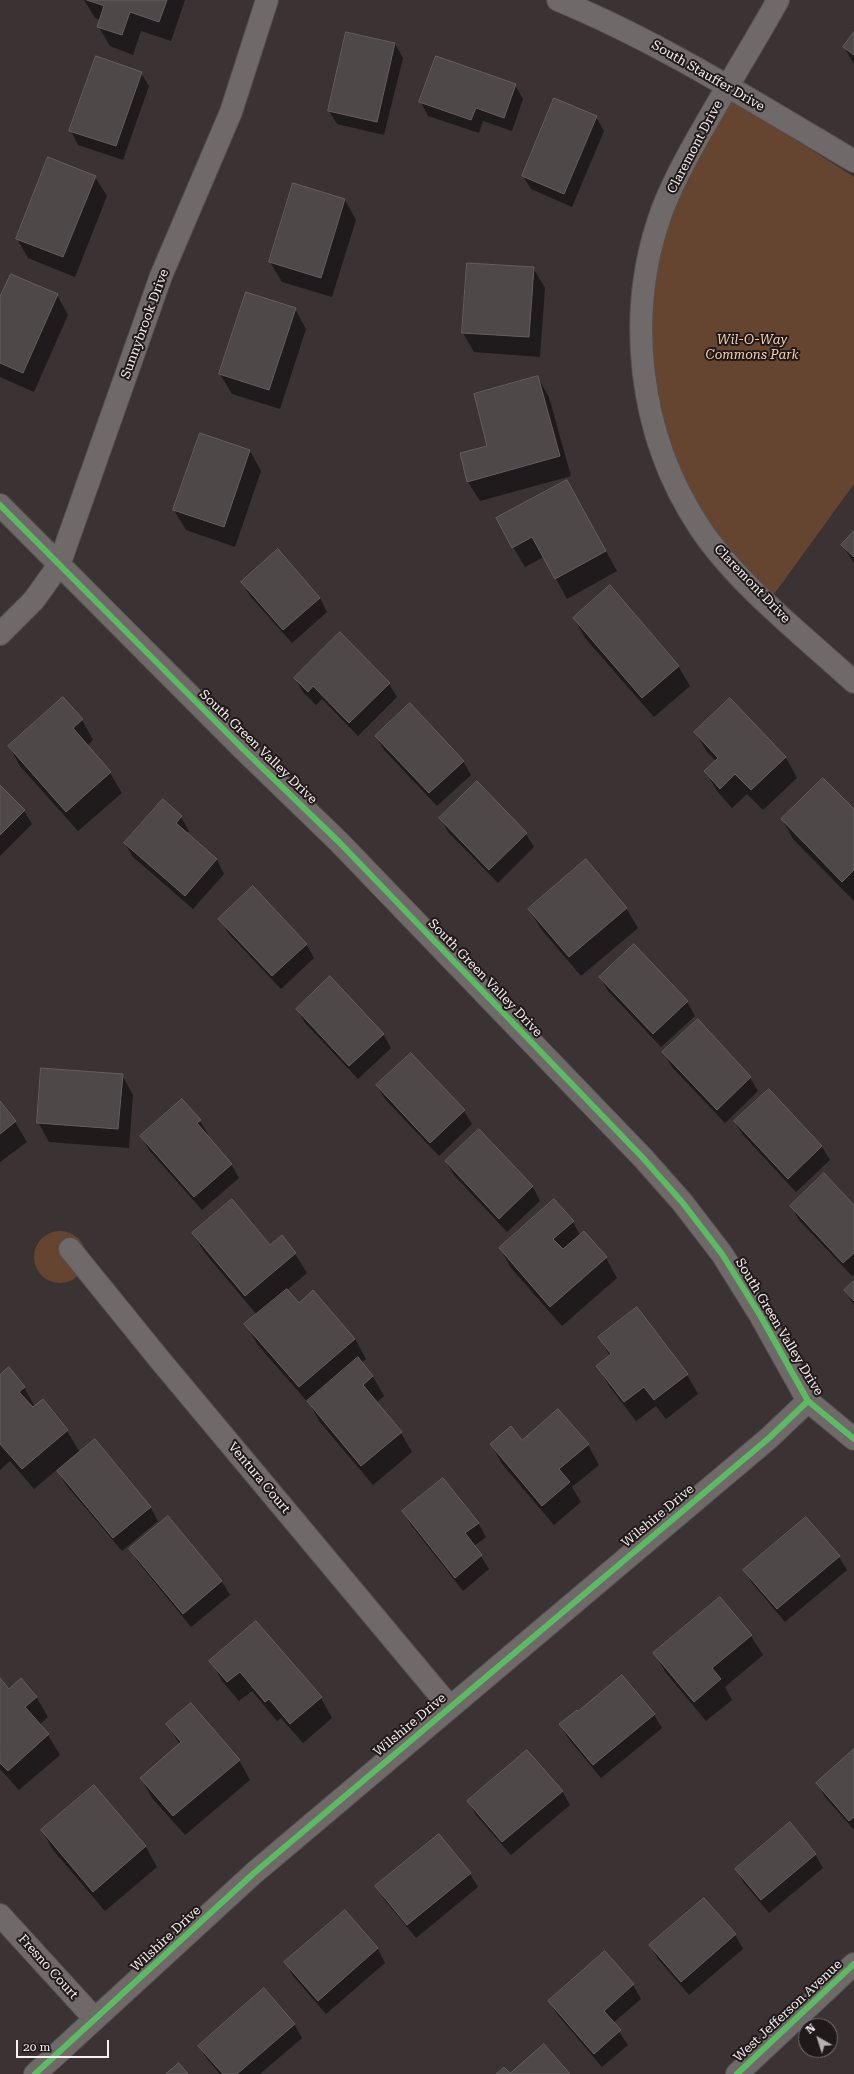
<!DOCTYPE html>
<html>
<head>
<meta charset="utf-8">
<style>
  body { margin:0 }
  #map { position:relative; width:854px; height:2074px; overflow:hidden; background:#3a3233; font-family:"Roboto Serif",serif }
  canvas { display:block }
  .north { position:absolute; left:798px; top:2018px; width:40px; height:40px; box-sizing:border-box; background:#1f1919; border:1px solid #776f6f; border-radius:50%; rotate:321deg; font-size:11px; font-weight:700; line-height:16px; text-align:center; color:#faf0f1 }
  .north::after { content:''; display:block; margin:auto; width:14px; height:18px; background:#b7aeae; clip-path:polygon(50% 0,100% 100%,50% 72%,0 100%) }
  .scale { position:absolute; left:16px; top:2040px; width:93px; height:18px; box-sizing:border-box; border:2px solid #faf0f1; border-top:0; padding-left:5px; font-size:12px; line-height:14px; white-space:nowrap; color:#faf0f1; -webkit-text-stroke:3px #1f1919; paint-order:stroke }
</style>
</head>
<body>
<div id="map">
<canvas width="854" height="2074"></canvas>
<div class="north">N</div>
<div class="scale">20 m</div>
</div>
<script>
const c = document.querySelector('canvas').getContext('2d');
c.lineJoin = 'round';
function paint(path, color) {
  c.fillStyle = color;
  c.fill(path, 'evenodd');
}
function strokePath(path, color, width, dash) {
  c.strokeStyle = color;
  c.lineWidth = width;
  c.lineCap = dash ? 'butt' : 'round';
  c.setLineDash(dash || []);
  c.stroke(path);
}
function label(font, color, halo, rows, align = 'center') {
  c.font = font + ' "Roboto Serif",serif';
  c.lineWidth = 4;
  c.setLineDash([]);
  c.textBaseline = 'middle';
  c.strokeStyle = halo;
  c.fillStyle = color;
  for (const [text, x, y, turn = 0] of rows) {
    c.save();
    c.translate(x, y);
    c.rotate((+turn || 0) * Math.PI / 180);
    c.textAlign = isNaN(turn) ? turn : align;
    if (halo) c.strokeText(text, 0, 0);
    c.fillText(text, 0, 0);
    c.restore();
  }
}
paint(new Path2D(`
  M730 98 854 177V484L772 597 714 534 682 474 656 412 649 355 653 281 671 208Z
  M34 1257a26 26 0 1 1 52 0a26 26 0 1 1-52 0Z`), '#664530');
paint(new Path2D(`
  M84 0H185L171 41 141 31 133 55 110 46 98 26 100 20 95 18Z
  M347 33 395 44 403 58 384 135 337 124 329 111Z
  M854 34V64L844 47Z
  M141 73 149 86 123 160 78 145 71 131Z
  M515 85 523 99 512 131 483 121 479 133 428 116 421 102Z
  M596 117 604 131 572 207 531 189 523 176Z
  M95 177 107 196 75 277 28 258 17 239Z
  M294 185 345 200 356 220 332 297 282 282 270 262Z
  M533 268 545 288 540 357 474 352 463 333Z
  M57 295 68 315 34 392 0 377V300Z
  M295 309 306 329 280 409 232 394 220 374Z
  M538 378 549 397 571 476 480 501 468 482 489 446Z
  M250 451 261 471 235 547 186 530 174 510Z
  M578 501 617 571 567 599 544 557 525 567 513 547Z
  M854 532V563L842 545Z
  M242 582 320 598 327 612 292 643 250 596Z
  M574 618 678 666 690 686 654 717 585 638Z
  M340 634 389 684 397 697 358 736 322 699 316 705 303 692 295 678Z
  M730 699 786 758 797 778 763 810 747 794 732 808 717 791 705 771 716 761 707 752 695 732Z
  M82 720 93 740 87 746 110 773 122 793 78 831 20 766 9 746Z
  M376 736 463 761 471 775 437 806 384 750Z
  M0 786 24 811 32 824 0 856Z
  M163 801 181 817 189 831 186 833 217 860 224 874 193 909 133 857 125 844Z
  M854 811V901L793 839 782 819Z
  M441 818 526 834 534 847 498 883 448 832Z
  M626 908 638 928 581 976 541 929 529 909Z
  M220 919 306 944 314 958 281 989 228 933Z
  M600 977 687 1002 695 1016 661 1047 608 991Z
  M297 1009 383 1034 391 1048 358 1079 305 1023Z
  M664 1052 750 1078 758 1091 725 1123 671 1066Z
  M411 1054 464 1111 472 1124 439 1156 385 1099 377 1086Z
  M122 1075 133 1095 129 1148 49 1142 38 1122Z
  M769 1090 822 1147 830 1160 796 1192 743 1135 735 1122Z
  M0 1102 15 1122 27 1142 0 1162Z
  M200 1121 208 1134 206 1135 231 1164 239 1178 202 1210 149 1150 141 1136Z
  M479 1131 533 1187 540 1201 507 1232 454 1175 446 1162Z
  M791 1206H854V1274L852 1276 799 1220Z
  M573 1222 580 1235 606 1258 617 1278 562 1326 511 1268 500 1248Z
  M193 1234 270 1246 295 1254 307 1273 287 1290 299 1304 355 1339 366 1359 361 1363 373 1377 384 1396 376 1403 401 1433 412 1452 373 1485 319 1421 311 1406 257 1344 246 1324 257 1315 205 1253Z
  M854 1282V1305L845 1290Z
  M599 1337 687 1375 698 1394 666 1419 656 1406 636 1421 609 1386 597 1366 610 1356Z
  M0 1376 24 1387 35 1407 43 1401 67 1431 79 1451 34 1489 10 1461 0 1470Z
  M522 1441 588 1445 599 1465 572 1487 581 1502 554 1525 502 1464 491 1444Z
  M58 1472 150 1507 158 1521 122 1551 66 1485Z
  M403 1511 478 1523 486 1537 474 1546 489 1569 463 1591 411 1525Z
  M168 1517 222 1582 230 1595 191 1627 138 1562 130 1549Z
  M839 1557 847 1570 785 1622 752 1583 744 1570Z
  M720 1598 751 1636 763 1655 725 1687 732 1700 706 1721 666 1673 654 1653Z
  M211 1661 321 1698 332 1718 303 1743 281 1718 277 1721 252 1691 239 1701 222 1681Z
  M0 1680 9 1690 21 1680 37 1698 48 1717 39 1725 48 1735 60 1755 19 1790 0 1769Z
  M654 1715 662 1728 601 1778 568 1738 560 1724Z
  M167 1724 239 1760 250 1780 185 1835 152 1798 141 1778 180 1745Z
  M854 1751V1830L825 1797 817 1783Z
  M94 1786 146 1847 157 1867 105 1911 53 1850 42 1830Z
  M562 1791 570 1805 511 1855 476 1815 468 1801Z
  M439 1835 470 1874 478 1887 416 1938 384 1899 376 1886Z
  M815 1854 823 1868 769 1913 744 1883 736 1869Z
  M704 1899 735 1935 743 1949 689 1995 658 1959 650 1945Z
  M345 1911 378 1949 385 1963 326 2014 293 1976 286 1962Z
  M605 1952 633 1985 641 1999 613 2023 628 2045 602 2067 557 2014 549 2001Z
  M294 2024 302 2038 260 2074H220L207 2059 199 2046Z`), '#0007');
const building = new Path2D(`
  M87 0H167L159 22 130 12 122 35 97 27 104 6Z
  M346 32 395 43 377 122 328 111Z
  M854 32V55L843 47Z
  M96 56 142 72 116 146 69 131Z
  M436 56 516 84 504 118 476 108 471 120 419 102Z
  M554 98 597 116 564 194 522 176Z
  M48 157 96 176 63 257 16 239Z
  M293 183 345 199 321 278 269 262Z
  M467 263 534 267 529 337 462 333Z
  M11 274 58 294 23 373 0 363V297Z
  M246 292 296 308 269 390 219 374Z
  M538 376 560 456 467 482 460 453 487 446 474 394Z
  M200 433 250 450 224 527 173 510Z
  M567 480 606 551 555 579 532 537 512 548 496 518Z
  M854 531V557L841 545Z
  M278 549 320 598 283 630 241 582Z
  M610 585 679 666 642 698 573 618Z
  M340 632 390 683 349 723 313 686 308 692 294 678Z
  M63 697 83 719 73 728 111 772 66 812 8 746Z
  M730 698 786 757 751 790 735 774 720 789 704 771 718 758 694 732Z
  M410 703 464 761 429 793 375 736Z
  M823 778 854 809V870L842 882 781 819Z
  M477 781 527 833 489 870 439 818Z
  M0 785 25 810 0 835Z
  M163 799 182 816 176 823 217 859 185 896 124 843Z
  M586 859 627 908 569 957 528 909Z
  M253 886 307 944 272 976 218 919Z
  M634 944 688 1001 653 1034 599 977Z
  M330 976 384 1034 349 1066 296 1009Z
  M698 1019 751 1077 717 1110 662 1052Z
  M411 1053 465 1110 430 1143 376 1085Z
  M41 1068 123 1074 118 1129 37 1123Z
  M769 1089 822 1146 788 1179 734 1121Z
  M182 1099 201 1120 197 1123 232 1164 194 1197 140 1136Z
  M0 1101 16 1121 0 1134Z
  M479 1129 533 1186 499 1219 445 1161Z
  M824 1173 854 1205V1253L843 1263 790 1206Z
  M232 1199 270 1245 282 1235 296 1253 245 1296 192 1233Z
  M554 1199 574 1221 553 1239 563 1249 584 1231 607 1257 550 1307 499 1248Z
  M854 1281V1301L844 1290Z
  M287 1289 299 1303 313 1290 355 1339 299 1387 244 1324Z
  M637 1307 688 1374 654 1400 644 1387 624 1402 596 1366 611 1354 598 1337Z
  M358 1357 373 1376 363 1385 402 1432 361 1466 307 1401Z
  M9 1367 25 1387 19 1392 33 1407 43 1399 68 1430 22 1469 0 1444V1375Z
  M558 1409 589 1444 559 1469 570 1482 542 1506 490 1444 511 1426 522 1440Z
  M95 1439 151 1507 113 1538 57 1471Z
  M443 1478 479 1523 465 1533 482 1555 455 1578 402 1511Z
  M168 1516 222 1581 183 1614 129 1549Z
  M806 1517 840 1556 777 1609 743 1570Z
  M720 1597 752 1635 712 1668 721 1679 694 1702 653 1653Z
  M256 1621 322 1697 290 1724 269 1699 265 1702 240 1672 227 1682 209 1661Z
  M622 1675 655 1714 593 1765 559 1724 577 1710 578 1711Z
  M0 1678 9 1689 21 1678 37 1697 25 1707 49 1734 8 1771 0 1763Z
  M191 1703 240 1760 173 1816 140 1778 181 1742 166 1724Z
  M854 1749V1817L849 1821 816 1783Z
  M527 1750 563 1791 502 1842 467 1801Z
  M94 1785 146 1846 93 1892 41 1830Z
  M790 1822 816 1854 761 1900 735 1869Z
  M439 1834 471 1873 407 1925 375 1886Z
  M704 1898 736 1934 681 1982 649 1945Z
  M345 1910 378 1948 318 2001 284 1962Z
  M605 1951 634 1984 604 2011 621 2030 594 2054 548 2001Z
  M264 1988 295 2024 237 2074H223L198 2046Z
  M544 2044 570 2074H496L504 2067 510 2073Z
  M179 2063 188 2074H166Z`);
paint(building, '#4e4848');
strokePath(building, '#655e5e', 1);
const minor = new Path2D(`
  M558 0C662 43 757 104 854 161
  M778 0C757 38 734 75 712 113 694 144 676 175 663 208 624 312 638 435 700 528 737 584 804 636 854 682
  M0 505 243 749 339 842 643 1158 682 1202 722 1254 760 1315 808 1401 854 1439
  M0 634 34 600 59 565 161 276 231 112 267 0
  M70 1249 160 1360 449 1706
  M0 1915 95 2019
  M35 2074 254 1873 769 1438 808 1401`);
const tertiary = new Path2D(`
  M737 2074 854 1964`);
strokePath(minor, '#544e4f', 24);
strokePath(tertiary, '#544e4f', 24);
strokePath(minor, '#70696a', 22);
strokePath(tertiary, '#70696a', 22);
strokePath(new Path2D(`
  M0 505 243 749 339 842 643 1158 682 1202 722 1254 760 1315 808 1401 854 1439
  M35 2074 254 1873 769 1438 808 1401
  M737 2074 854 1964`), '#5cba63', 6);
label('13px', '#faf0f1', '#1f1919', [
  ["South Stauffer Drive",708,76,30],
  ["Claremont Drive",695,147,-62],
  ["Sunnybrook Drive",145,324,-70],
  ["Claremont Drive",752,584,46],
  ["South Green Valley Drive",258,747,44],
  ["South Green Valley Drive",485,978,46],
  ["South Green Valley Drive",779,1327,59],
  ["Ventura Court",259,1478,50],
  ["Wilshire Drive",658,1516,-40],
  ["Wilshire Drive",410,1725,-40],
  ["Wilshire Drive",166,1939,-43],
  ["Fresno Court",48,1967,48],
  ["West Jefferson Avenue",788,2011,-43]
]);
label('italic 13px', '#fdcfb2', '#1f1919', [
  ["Wil-O-Way",752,340],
  ["Commons Park",752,355]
]);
</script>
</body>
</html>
